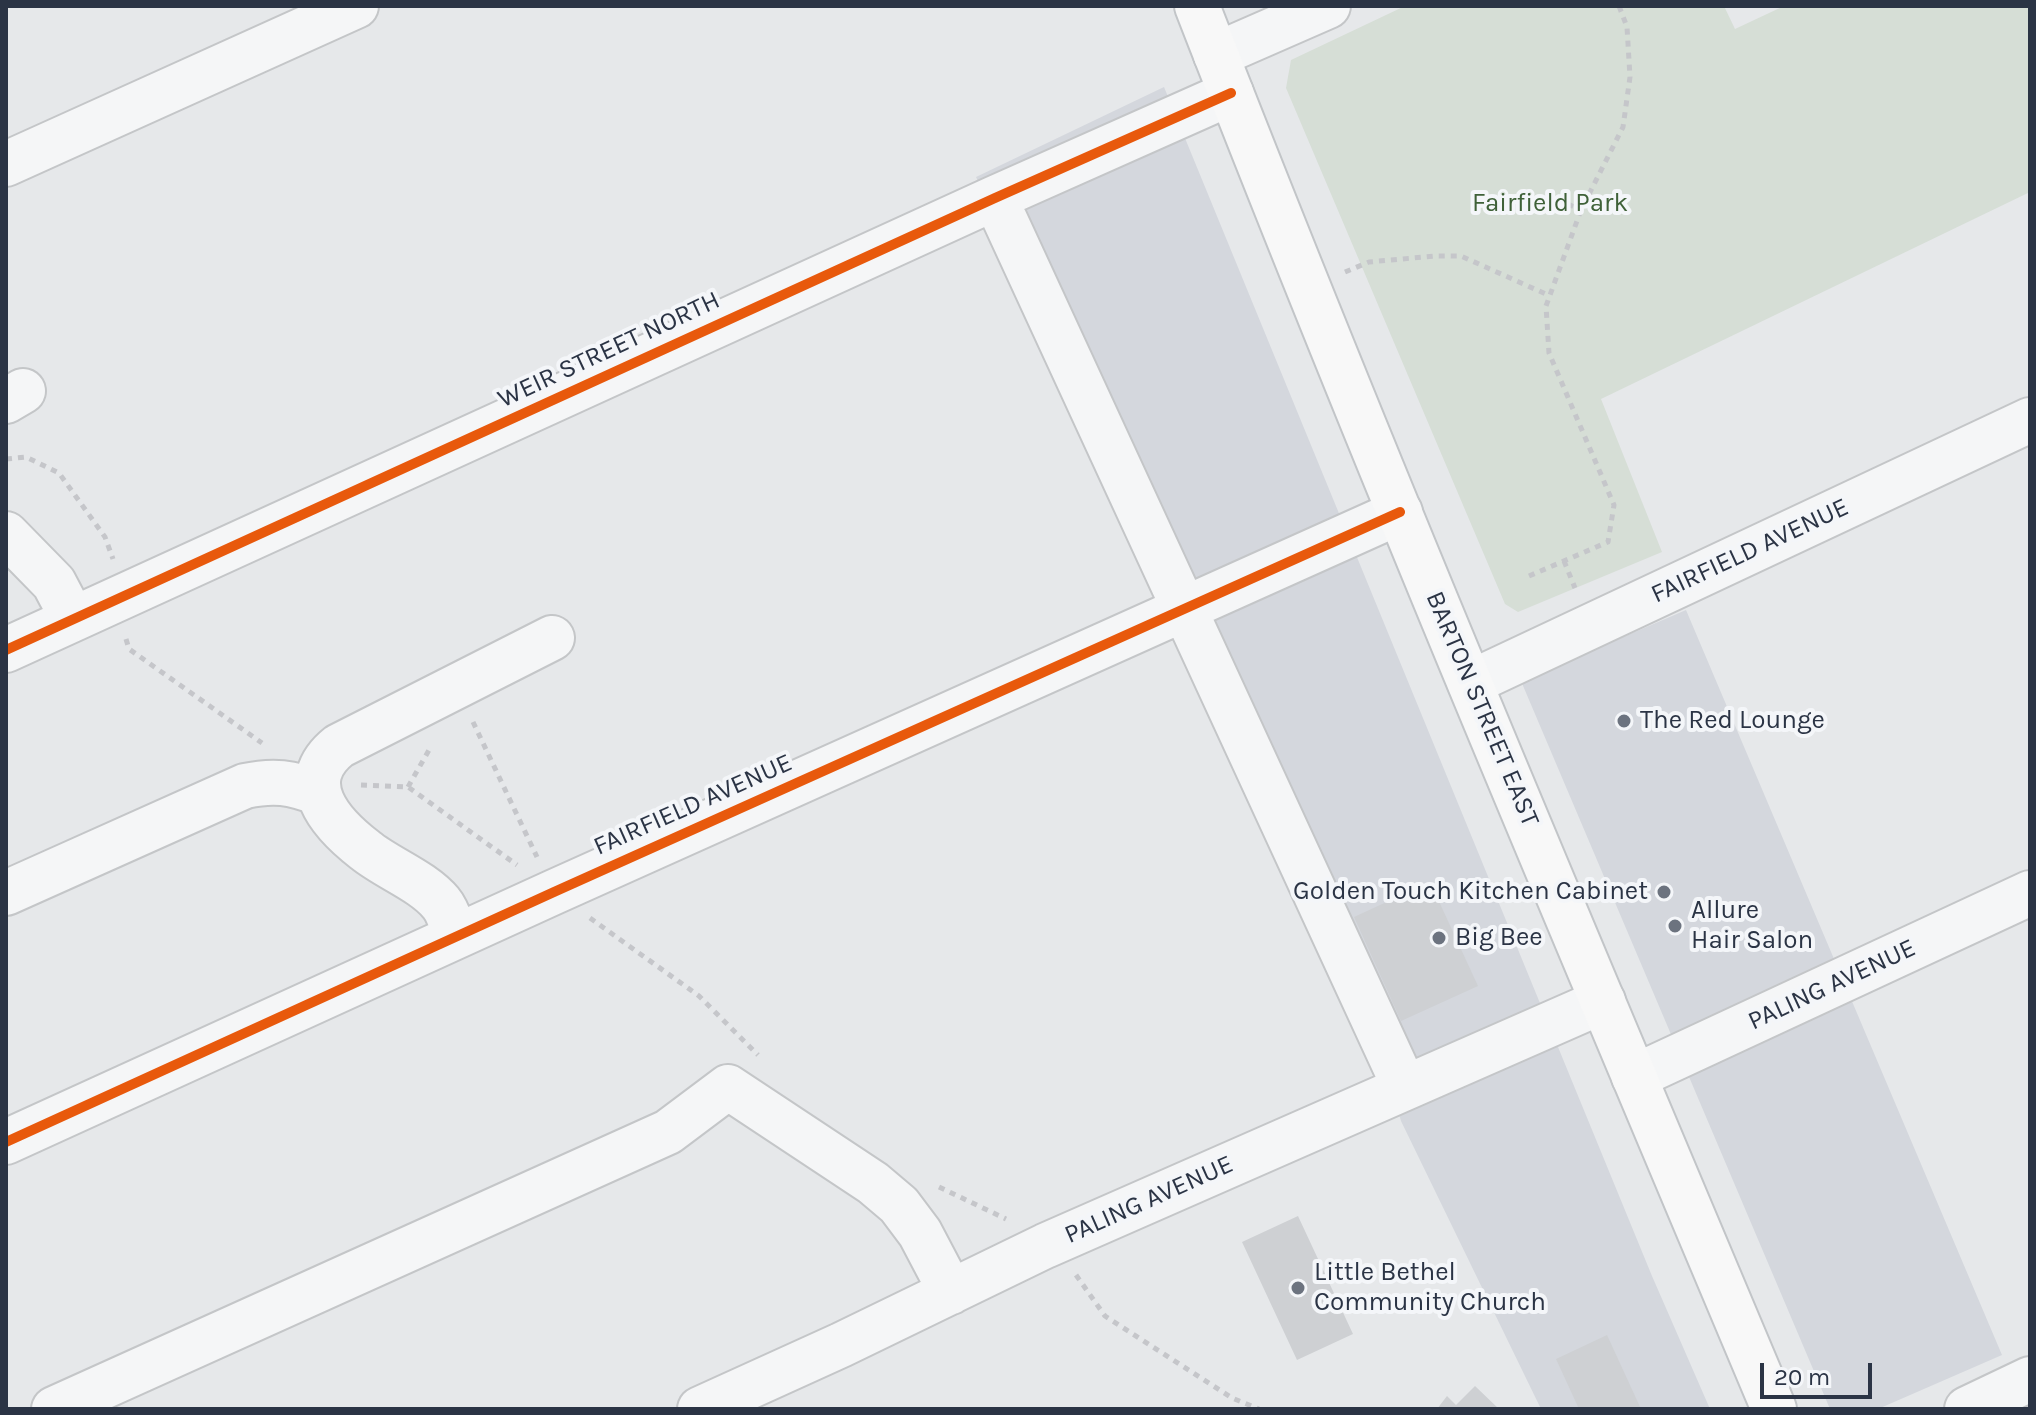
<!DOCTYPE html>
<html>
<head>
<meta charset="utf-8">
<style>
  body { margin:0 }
  #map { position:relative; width:2036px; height:1415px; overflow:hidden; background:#e6e8ea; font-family:Karla,sans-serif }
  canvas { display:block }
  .frame { position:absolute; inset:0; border:8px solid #2b3445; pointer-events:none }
  .scale { position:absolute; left:1760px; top:1363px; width:112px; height:36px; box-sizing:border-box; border:4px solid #2b3445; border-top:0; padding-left:10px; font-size:24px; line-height:28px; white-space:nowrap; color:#2b3445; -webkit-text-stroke:6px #f4f6f9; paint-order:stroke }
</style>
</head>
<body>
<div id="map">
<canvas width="2036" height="1415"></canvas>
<div class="frame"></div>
<div class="scale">20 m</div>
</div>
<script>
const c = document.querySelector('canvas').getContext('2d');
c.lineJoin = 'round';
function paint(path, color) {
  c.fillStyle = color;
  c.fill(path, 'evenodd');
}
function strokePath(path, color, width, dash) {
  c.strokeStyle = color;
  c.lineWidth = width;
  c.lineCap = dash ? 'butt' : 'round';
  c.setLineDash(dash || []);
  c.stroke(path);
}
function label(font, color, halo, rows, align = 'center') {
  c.font = font + ' Karla,sans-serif';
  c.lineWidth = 8;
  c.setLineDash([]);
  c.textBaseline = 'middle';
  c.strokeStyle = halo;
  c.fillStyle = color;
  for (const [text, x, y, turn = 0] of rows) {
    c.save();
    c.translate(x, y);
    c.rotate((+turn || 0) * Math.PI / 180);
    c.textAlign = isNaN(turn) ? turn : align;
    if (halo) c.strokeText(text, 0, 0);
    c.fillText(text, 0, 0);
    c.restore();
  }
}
paint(new Path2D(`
  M1164 87 1652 1276 1710 1409H1541L1401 1121 1385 1065 976 177Z
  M1686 610 2002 1355 1878 1409H1830L1521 681Z`), '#d4d7dd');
paint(new Path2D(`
  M1405 6H1724L1735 29 1784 6H2030V192L1601 399 1662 552 1518 612 1505 604 1286 88 1291 60Z`), '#d6ded6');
paint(new Path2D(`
  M1430 882 1478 986 1401 1021 1354 917Z
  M1298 1216 1353 1334 1297 1360 1242 1242Z
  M1607 1335 1641 1409H1579L1556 1359Z
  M1475 1386 1499 1409H1437L1447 1396 1456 1405Z`), '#ced0d3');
const minor = new Path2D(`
  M1216 55 1328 6
  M6 164 356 6
  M995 198 1405 1088
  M6 401 23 391
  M6 534 54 583 73 619
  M6 650 995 198 1231 93
  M1470 683 2030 420
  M6 893 245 786C273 780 292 782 318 793
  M456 936C452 926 448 911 441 903 423 881 387 868 365 850 330 823 294 782 339 746L552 638
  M1634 1077 2030 893
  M6 1142 554 892 1400 512
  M54 1409 668 1132 728 1087 873 1183 899 1205 920 1233 951 1292
  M700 1409 841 1345 1045 1246 1603 1001
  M1967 1409 2030 1379`);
const major = new Path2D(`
  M1197 6C1380 477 1578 943 1774 1409`);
strokePath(minor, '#c4c6c8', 48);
strokePath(major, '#c2c5c8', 48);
strokePath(new Path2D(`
  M1546 194 1581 210
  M1345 272 1369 262 1435 256H1461L1548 295
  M6 459 26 457 59 473 105 537 113 559
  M1564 561 1575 588
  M1529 576 1608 542 1614 505 1549 353 1546 306 1581 210 1623 127 1630 77 1627 27 1619 6
  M126 639 129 649 262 743
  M473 722 537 857
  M361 785 408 787 517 865
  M408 787 429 750
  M590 918 699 996 758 1055
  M939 1187 1006 1219
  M1076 1275 1105 1316 1232 1398 1259 1409`), '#c5c6ca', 5, [6, 6]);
strokePath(minor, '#f5f6f7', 44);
strokePath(major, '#f8f8f8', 44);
strokePath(new Path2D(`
  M6 650 995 198 1231 93
  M6 1142 554 892 1400 512`), '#e8590c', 10);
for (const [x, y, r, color] of [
  [1624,721,8,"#6c737f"],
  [1664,892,8,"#6c737f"],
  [1675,926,8,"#6c737f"],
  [1439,938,8,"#6c737f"],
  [1298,1288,8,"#6c737f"]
]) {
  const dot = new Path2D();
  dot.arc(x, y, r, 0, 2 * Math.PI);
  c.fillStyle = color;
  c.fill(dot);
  strokePath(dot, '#f4f6f9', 3);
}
label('26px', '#3f6138', '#f4f6f9', [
  ["Fairfield Park",1550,204]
]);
label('26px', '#2b3445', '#f4f6f9', [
  ["WEIR STREET NORTH",609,350,-25],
  ["FAIRFIELD AVENUE",1750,551,-25],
  ["BARTON STREET EAST",1482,709,67],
  ["FAIRFIELD AVENUE",693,805,-24],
  ["PALING AVENUE",1832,985,-25],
  ["PALING AVENUE",1149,1200,-24]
]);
label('26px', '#2b3445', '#f4f6f9', [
  ["The Red Lounge",1640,721],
  ["Golden Touch Kitchen Cabinet",1648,892,"right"],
  ["Allure",1691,911],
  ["Hair Salon",1691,941],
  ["Big Bee",1455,938],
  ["Little Bethel",1314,1273],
  ["Community Church",1314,1303]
], 'left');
</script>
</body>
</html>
